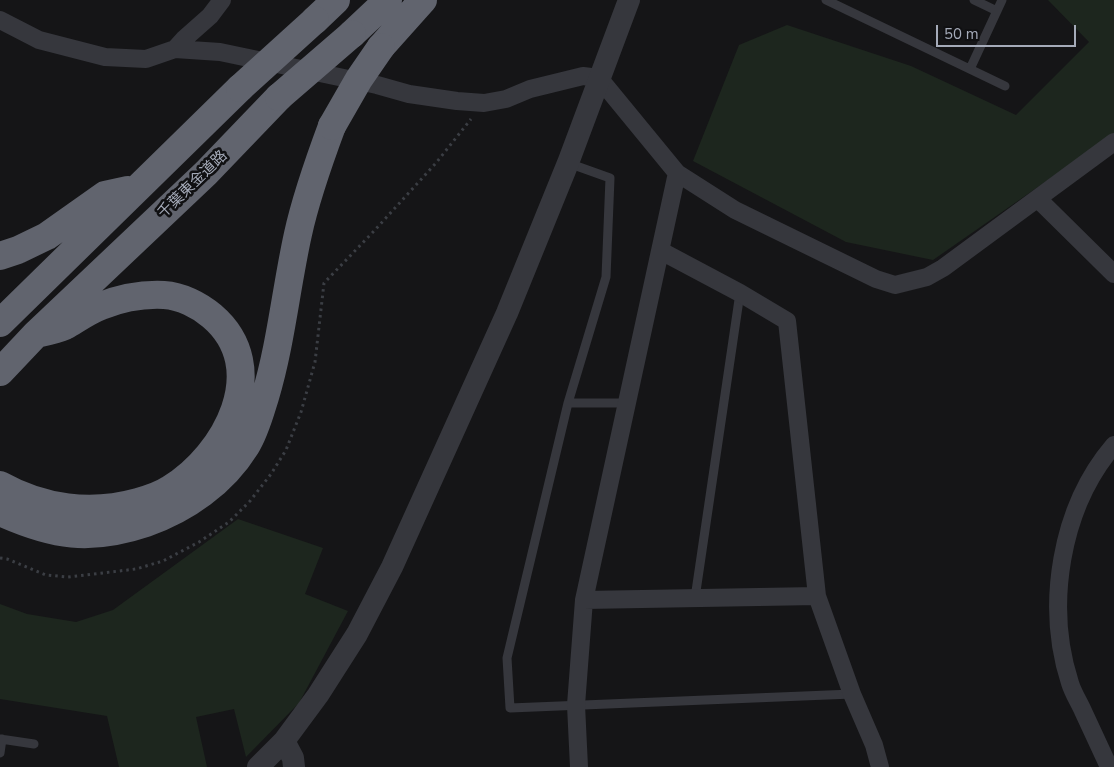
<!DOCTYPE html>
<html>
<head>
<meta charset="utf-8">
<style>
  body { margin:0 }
  #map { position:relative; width:1114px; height:767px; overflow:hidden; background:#151517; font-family:"Nunito Sans",sans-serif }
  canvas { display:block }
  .scale { position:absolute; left:936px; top:25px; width:140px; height:22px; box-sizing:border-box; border:2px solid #a5abb9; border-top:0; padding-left:6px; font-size:15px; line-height:18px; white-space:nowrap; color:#a5abb9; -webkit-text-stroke:4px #101012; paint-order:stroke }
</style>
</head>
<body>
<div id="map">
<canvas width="1114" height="767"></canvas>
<div class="scale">50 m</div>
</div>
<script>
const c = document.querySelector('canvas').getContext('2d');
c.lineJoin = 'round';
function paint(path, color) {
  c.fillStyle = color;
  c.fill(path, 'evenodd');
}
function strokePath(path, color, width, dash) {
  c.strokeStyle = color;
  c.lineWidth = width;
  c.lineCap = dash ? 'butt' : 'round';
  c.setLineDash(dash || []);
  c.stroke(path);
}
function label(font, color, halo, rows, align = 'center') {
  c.font = font + ' "Nunito Sans","Noto Sans JP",sans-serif';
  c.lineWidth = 5;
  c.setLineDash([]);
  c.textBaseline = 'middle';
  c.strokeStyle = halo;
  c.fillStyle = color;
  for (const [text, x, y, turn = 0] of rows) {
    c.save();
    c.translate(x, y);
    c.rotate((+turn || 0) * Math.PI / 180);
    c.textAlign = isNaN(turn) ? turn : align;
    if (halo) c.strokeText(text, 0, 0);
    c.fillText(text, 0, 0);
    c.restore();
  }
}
paint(new Path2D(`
  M1048 0H1114V134L933 260 846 242 693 161 739 45 787 25 911 66 1016 115 1089 42Z
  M238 519 323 548 305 594 348 611 299 703 246 757 234 709 196 717 207 767H119L107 716 0 699V604L27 614 76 622 113 610Z`), '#1d261e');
strokePath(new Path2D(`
  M0 558 7 559 46 575 68 577 136 569 163 561 199 542 229 522 250 501 271 474 286 450 301 412 315 362 324 283 374 231 436 163 471 119`), '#3b3e44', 3, [2.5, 4]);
strokePath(new Path2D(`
  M826 0 1005 86
  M974 0 997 11
  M970 69 1002 0
  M568 163 610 178 606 277 568 403 507 658 510 708 852 694
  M568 403H627
  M695 598 740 293
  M0 739 34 744
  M0 753 2 739`), '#36373d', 9);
strokePath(new Path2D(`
  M0 20 39 40 105 57 146 59 175 49 220 52 377 85 409 94 457 101 484 103 506 99 530 89 583 76 599 78 677 173 735 210 876 279 895 285 927 277 943 268 1114 142
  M175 49 184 39 210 16 222 0
  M1038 199 1114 274
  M661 251 740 293 787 321 817 596 852 694 874 745 880 767
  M584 600 817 596
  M579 767 576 705 584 600 677 173
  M1109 767C1100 748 1092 730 1083 711 1079 702 1073 693 1070 683 1045 606 1060 508 1114 445`), '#36373d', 18);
strokePath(new Path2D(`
  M284 741 293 758 294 767
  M258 767 284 741 318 695 357 634 392 567 507 313 568 163 629 0`), '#36373d', 22);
strokePath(new Path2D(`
  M315 20 336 0
  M352 34 388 0
  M381 47 423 0
  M0 256 18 250 47 236 105 195 128 190
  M0 323 240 88
  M0 372 36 334 206 173 279 97
  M0 485C43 509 91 515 138 502 149 499 161 495 170 489 226 455 273 368 212 316 199 305 181 296 164 295 143 294 121 298 101 306 88 311 77 319 65 326 56 330 45 332 36 334
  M0 512C53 536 90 542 146 523 186 509 223 483 246 446 255 432 260 413 265 397 281 344 286 288 298 234 306 197 319 161 332 126`), '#61646e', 28);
strokePath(new Path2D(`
  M240 88 315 20
  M279 97 352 34
  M332 126 359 79 381 47`), '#61646e', 28);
label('15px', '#a5abb9', '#101012', [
  ["千葉東金道路",193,185,-44]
]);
</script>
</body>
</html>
